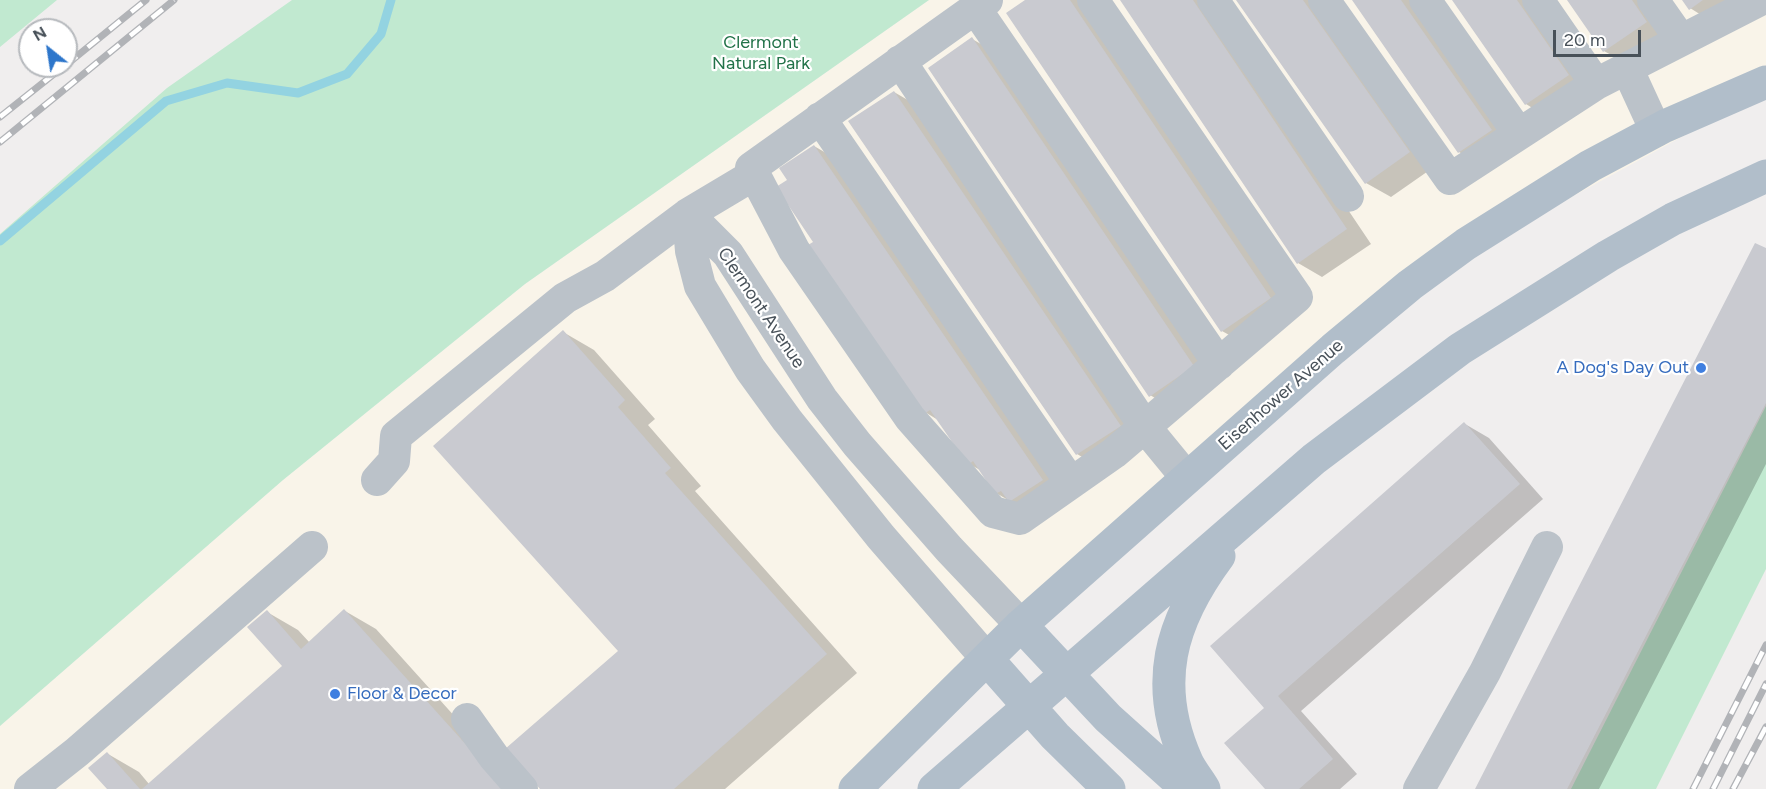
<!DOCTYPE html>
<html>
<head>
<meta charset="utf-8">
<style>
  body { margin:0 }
  #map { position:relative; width:1766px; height:789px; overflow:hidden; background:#f0eeee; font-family:Figtree,sans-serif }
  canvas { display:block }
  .north { position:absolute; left:18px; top:18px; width:60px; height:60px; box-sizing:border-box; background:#fff; border:2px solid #b6b9bd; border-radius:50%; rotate:330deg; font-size:16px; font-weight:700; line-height:24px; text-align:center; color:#485159 }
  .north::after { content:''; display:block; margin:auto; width:21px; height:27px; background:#2d76cb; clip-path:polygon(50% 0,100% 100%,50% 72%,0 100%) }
  .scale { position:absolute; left:1553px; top:30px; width:88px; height:27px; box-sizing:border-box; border:3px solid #485159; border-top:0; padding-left:8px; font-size:18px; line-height:21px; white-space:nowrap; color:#485159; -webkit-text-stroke:4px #fff; paint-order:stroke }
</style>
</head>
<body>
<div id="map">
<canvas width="1766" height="789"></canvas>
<div class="north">N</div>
<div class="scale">20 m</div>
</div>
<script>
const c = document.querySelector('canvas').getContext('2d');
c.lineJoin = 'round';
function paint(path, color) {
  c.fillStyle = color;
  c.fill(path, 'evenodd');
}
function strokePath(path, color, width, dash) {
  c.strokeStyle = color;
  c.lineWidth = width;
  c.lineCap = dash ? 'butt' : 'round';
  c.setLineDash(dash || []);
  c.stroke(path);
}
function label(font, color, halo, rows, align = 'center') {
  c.font = font + ' Figtree,sans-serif';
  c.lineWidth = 4.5;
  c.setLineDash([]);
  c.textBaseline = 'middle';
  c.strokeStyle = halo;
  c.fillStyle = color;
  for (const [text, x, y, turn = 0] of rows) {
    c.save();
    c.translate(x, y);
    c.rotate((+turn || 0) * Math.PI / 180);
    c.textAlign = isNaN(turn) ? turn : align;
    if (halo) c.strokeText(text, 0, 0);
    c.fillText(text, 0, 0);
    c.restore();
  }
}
paint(new Path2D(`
  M929 0H1766V91L1410 285 864 789H0V726L283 480 525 284Z`), '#f9f4e9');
paint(new Path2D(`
  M0 0H57L0 47Z
  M292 0H929L525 284 283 480 0 726V234L167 88Z
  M1766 406V569L1656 789H1571Z`), '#c1e9d0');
paint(new Path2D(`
  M1028 0H1084L1295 312 1247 345 1222 331 1008 14Z
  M1122 0H1207L1371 244 1322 277 1298 263Z
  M1238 0H1316L1434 167 1391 197 1366 183Z
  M1353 0H1415L1515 144 1484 166 1459 152Z
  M1453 0H1531L1593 89 1550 119 1526 104Z
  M1569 0H1646L1671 36 1629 65 1604 51Z
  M1684 0H1747L1714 23 1690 8Z
  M972 39 997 53 1217 381 1175 410 1150 395Z
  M894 92 925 110 1151 444 1108 472 1077 454Z
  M814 146 845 164 1073 498 1041 519 996 493 982 471 969 464 938 420 925 412 816 243 789 180Z
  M1766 250V464L1599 789H1477Z
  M563 332 594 350 655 419 648 425 701 486 695 491 857 673 725 789H542L620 651Z
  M1465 424 1489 438 1543 499 1301 711 1357 774 1340 789H1267L1266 708Z
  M345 611 376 629 520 789H109L108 754 139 772 149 784 284 667 267 612 298 630 310 643Z`), '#0003');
strokePath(new Path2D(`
  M0 241 166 101 227 83 298 93 347 74 381 34 391 0`), '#93d3e1', 9);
paint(new Path2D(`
  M1025 0H1070L1271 298 1221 332 1006 13Z
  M1120 0H1193L1347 229 1297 264Z
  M1236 0H1303L1410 152 1365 184Z
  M1352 0H1401L1492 130 1458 153Z
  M1452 0H1517L1569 75 1525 105Z
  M1567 0H1632L1647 22 1603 52Z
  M1682 0H1703L1689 10Z
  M972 37 1194 366 1149 397 928 68Z
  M894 91 1121 426 1076 455 848 121Z
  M814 145 1043 480 1009 502 1001 491 995 494 973 461 968 465 930 410 924 414 808 245 813 242 776 187 787 180 779 168Z
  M1755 243 1766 248V403L1567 789H1475Z
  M563 330 625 400 618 407 671 468 665 473 827 654 674 789H540L505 749 618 651 433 446Z
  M1464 422 1520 484 1278 696 1333 759 1299 789H1265L1224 743 1264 708 1210 646Z
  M344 609 506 789H142L282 666 247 627 267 610 301 649Z
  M107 752 140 789H107L88 768Z`), '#c9cad0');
strokePath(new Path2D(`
  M987 0 751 168 794 250 910 418 993 512 1020 519 1114 453 1297 297 1093 0
  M1213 0 1348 196
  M1324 0 1450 179 1596 84 1760 0
  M1425 0 1519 134
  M1538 0 1596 84
  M1653 0 1681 40
  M975 8 1219 364
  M900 61 1145 427 1186 477
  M1627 68 1656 131
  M820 118 1071 483
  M688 214 691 251 700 286 750 369 787 420 881 537 987 659
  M688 214 728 254 822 399 857 444 949 549 1021 625
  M377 480 394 461 396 436 565 298 605 276 688 214 755 174
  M467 719 494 757 522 789
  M30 789 77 752 312 547
  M1419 789 1485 672 1547 547`), '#bbc2c9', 32);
strokePath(new Path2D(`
  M1021 625 1108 718 1187 789
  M987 659 1055 736 1109 789
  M855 789 1021 625 1333 349 1410 285 1466 244 1590 166 1665 126 1766 82
  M934 789 1314 459 1460 349 1608 256 1673 219 1766 176
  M1204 789C1199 780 1191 771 1187 762 1152 684 1170 622 1219 556`), '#b1beca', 33);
const rail = new Path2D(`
  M66 65 146 0
  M0 117 64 66
  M0 142 174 0
  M1693 789 1766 645
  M1713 789 1766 684
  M1733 789 1766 727`);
strokePath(rail, '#b1b3b7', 7);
strokePath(rail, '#fff', 4.5, [14]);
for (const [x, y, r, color] of [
  [1701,368,6,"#3f7fe0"],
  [335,694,6,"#3f7fe0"]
]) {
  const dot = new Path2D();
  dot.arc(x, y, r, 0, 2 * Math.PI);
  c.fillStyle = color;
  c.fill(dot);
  strokePath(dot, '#fff', 2);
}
label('18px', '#217248', '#fff', [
  ["Clermont",761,43],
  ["Natural Park",761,64]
]);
label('18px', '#485159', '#fff', [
  ["Clermont Avenue",761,308,56],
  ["Eisenhower Avenue",1281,395,-41]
]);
label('18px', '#366cbe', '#fff', [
  ["A Dog's Day Out",1689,368],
  ["Floor & Decor",347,694,"left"]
], 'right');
</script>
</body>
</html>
